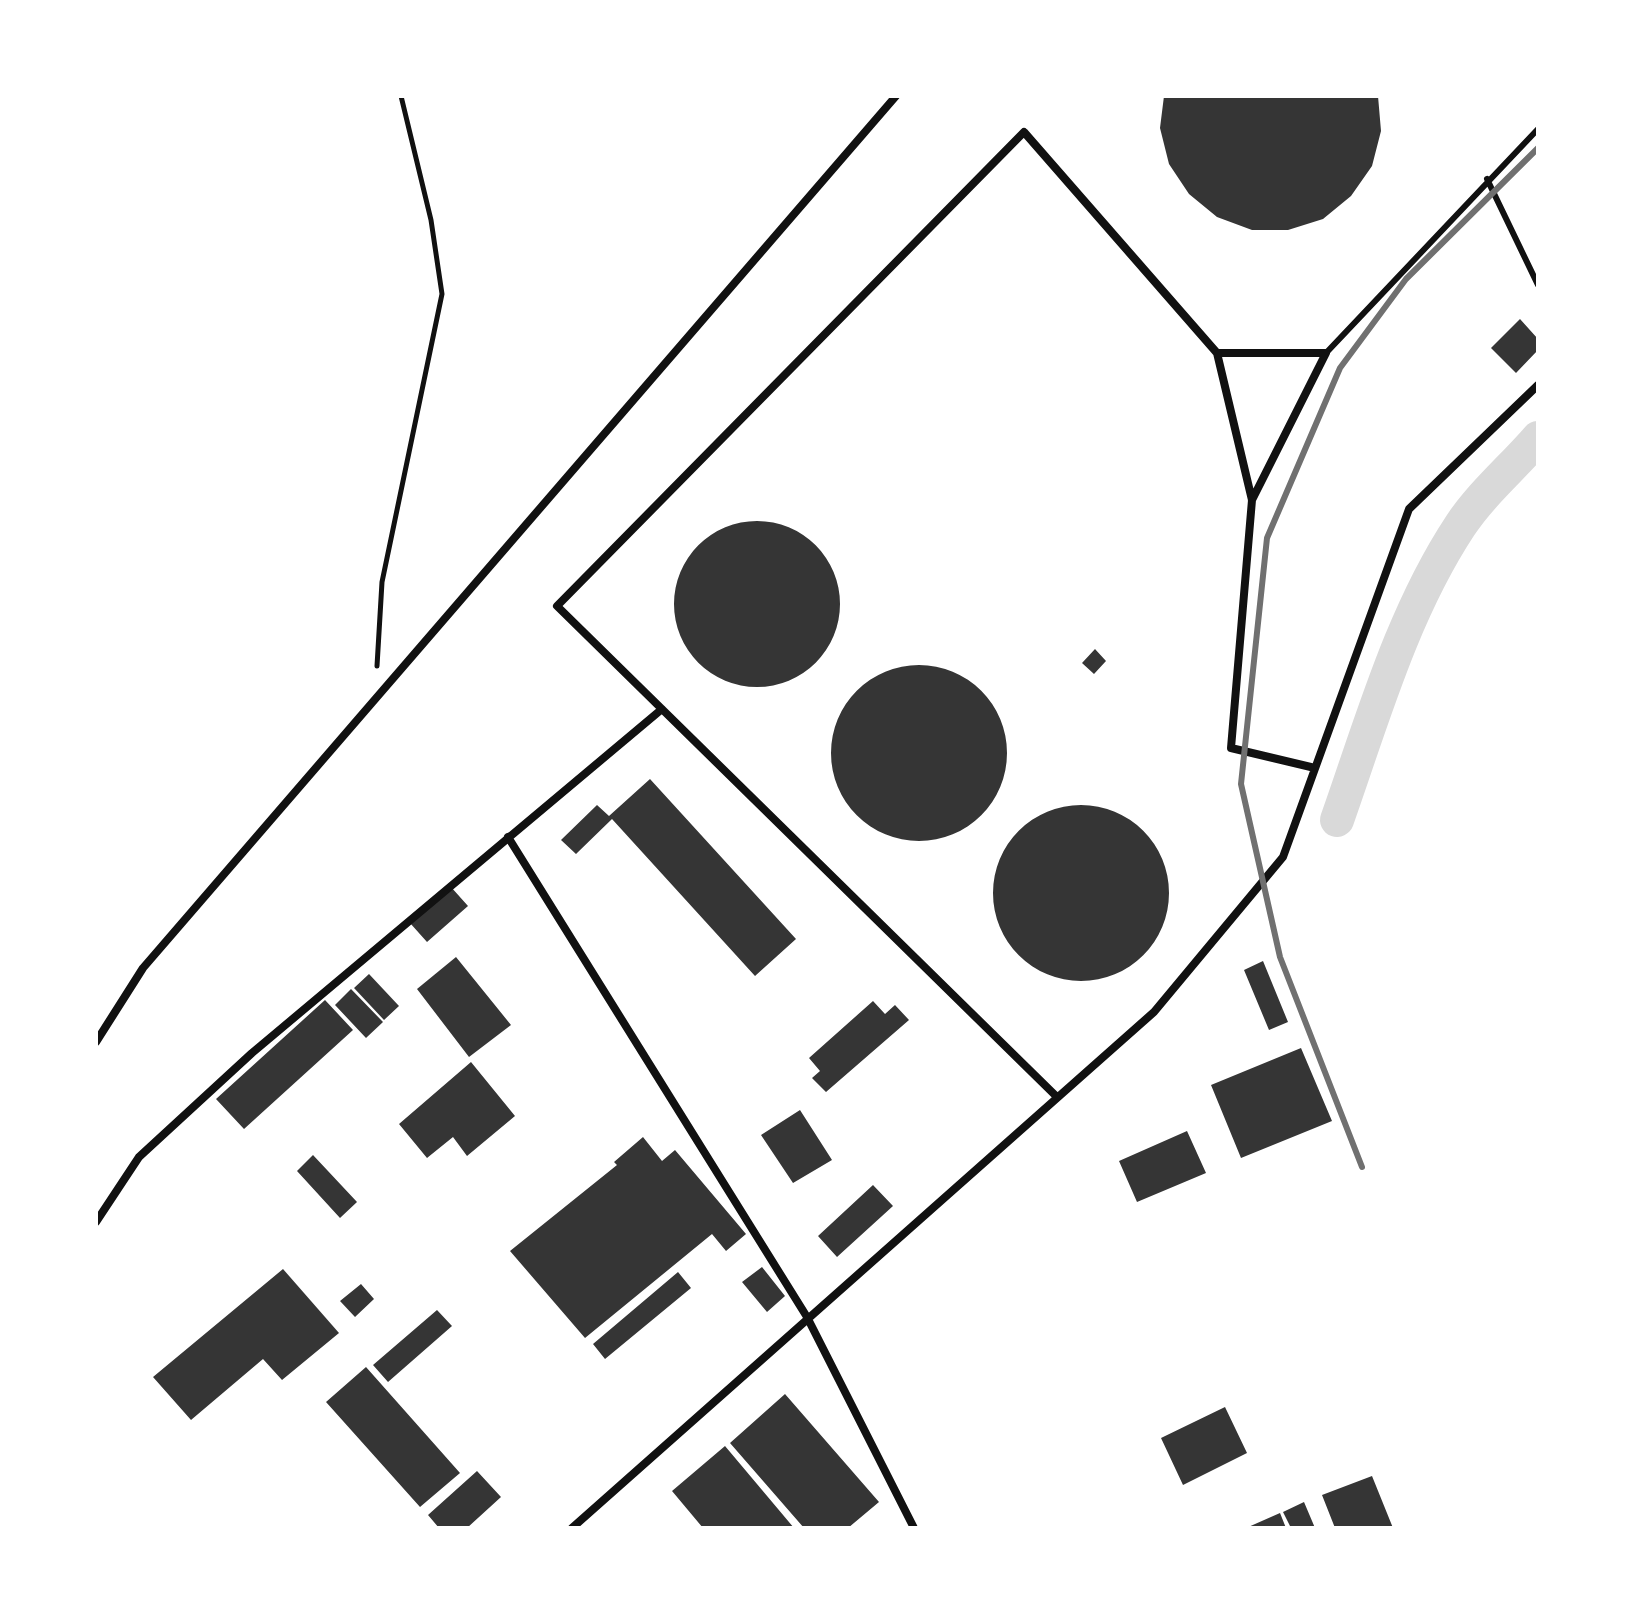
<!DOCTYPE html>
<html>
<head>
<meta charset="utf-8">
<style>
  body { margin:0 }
  #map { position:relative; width:1634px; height:1624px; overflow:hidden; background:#fff; font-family:Helvetica,sans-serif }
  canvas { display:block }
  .frame { position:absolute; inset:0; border:98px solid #fff; pointer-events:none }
</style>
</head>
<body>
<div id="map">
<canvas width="1634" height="1624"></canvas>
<div class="frame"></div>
</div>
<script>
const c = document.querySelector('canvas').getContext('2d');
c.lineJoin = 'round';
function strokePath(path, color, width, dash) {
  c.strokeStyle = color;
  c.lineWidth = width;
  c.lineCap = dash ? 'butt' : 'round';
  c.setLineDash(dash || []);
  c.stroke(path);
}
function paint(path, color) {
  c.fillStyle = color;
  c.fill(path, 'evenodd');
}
strokePath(new Path2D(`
  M1337 820C1372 721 1402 614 1460 526 1481 494 1513 467 1538 438`), '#d9d9d9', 34);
paint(new Path2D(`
  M1164 96H1378L1381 131 1372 166 1351 196 1323 219 1288 230H1252L1217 217 1189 194 1169 164 1160 128Z
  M1520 319 1538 339V350L1516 373 1491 348Z
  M674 604a83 83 0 1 1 166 0a83 83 0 1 1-166 0Z
  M1095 649 1106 661 1094 674 1082 663Z
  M831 753a88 88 0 1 1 176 0a88 88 0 1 1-176 0Z
  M650 779 796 939 755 976 612 819 576 854 561 840 597 805 609 816Z
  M993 893a88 88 0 1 1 176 0a88 88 0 1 1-176 0Z
  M451 887 468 906 427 942 410 923Z
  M456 957 511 1025 469 1057 417 989Z
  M1263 961 1288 1022 1269 1030 1244 970Z
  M369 974 399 1006 384 1020 354 988Z
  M351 989 383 1022 366 1038 335 1005Z
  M325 1000 353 1030 244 1129 216 1099Z
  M873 1001 885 1014 895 1005 909 1020 826 1092 812 1078 820 1071 809 1058Z
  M1301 1048 1332 1121 1241 1158 1211 1085Z
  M471 1062 515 1116 467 1156 453 1137 427 1158 399 1124Z
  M800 1110 832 1160 793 1183 761 1135Z
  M1187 1131 1206 1173 1137 1202 1119 1161Z
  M643 1137 662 1161 675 1150 746 1234 726 1251 712 1234 585 1338 510 1251 617 1165 614 1162Z
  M313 1155 357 1202 340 1218 297 1171Z
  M873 1185 893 1206 837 1257 818 1236Z
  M762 1267 785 1296 767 1312 742 1282Z
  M283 1269 339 1333 282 1380 263 1359 191 1420 153 1377Z
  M678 1272 691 1288 605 1359 593 1344Z
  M361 1284 374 1299 355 1317 340 1301Z
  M437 1310 452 1326 388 1382 373 1365Z
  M366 1367 460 1473 420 1507 326 1402Z
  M785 1394 879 1502 848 1528H804L730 1443Z
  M1225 1407 1247 1453 1183 1485 1161 1438Z
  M725 1446 794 1528H703L672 1491Z
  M477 1471 501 1497 467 1528H439L428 1515Z
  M1372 1476 1393 1528H1335L1322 1495Z
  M1304 1502 1315 1528H1291L1283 1512Z
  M1280 1513 1286 1528H1246Z`), '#353535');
strokePath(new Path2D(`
  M377 666 382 582 442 294 431 220 401 96`), '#111', 5);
strokePath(new Path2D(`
  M1487 179 1538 285
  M1326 353 1538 129`), '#111', 6);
strokePath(new Path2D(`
  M1217 353 1252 500 1231 748 1315 768
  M508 837 807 1317 914 1528
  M96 1042 143 968 896 96
  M1057 1097 557 606 1024 132 1217 353H1326L1252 500
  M96 1222 139 1157 252 1053 662 709
  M572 1528 1154 1012 1283 857 1409 509 1538 385`), '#111', 8);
strokePath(new Path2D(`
  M1362 1167 1280 957 1241 784 1267 538 1340 368 1406 279 1538 148`), '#707070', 6);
</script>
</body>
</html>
